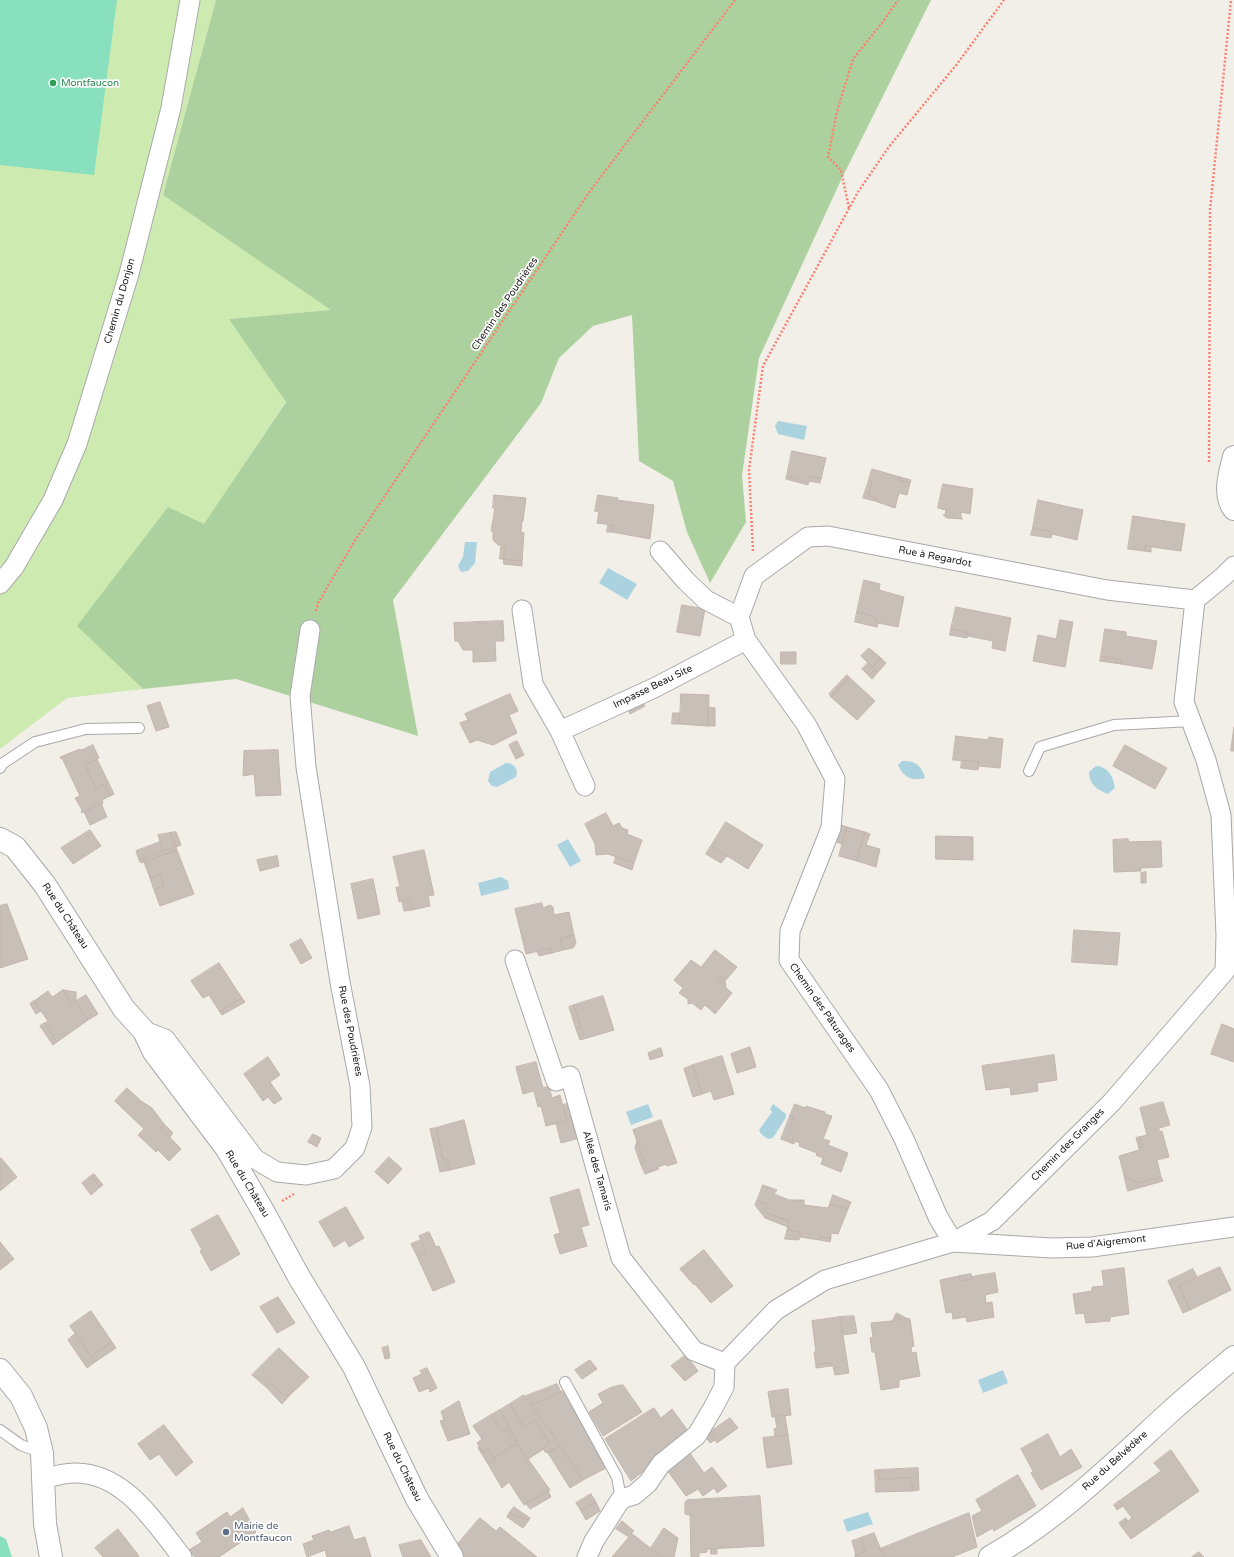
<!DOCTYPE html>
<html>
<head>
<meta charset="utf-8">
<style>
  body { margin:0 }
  canvas { display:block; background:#f2efe9 }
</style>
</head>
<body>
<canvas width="1234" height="1557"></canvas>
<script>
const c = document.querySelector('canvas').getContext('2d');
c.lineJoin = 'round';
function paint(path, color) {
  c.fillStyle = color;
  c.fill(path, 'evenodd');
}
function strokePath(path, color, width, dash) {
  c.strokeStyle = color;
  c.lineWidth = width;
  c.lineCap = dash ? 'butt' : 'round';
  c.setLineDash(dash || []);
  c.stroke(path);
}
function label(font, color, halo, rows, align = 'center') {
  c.font = font + ' "Varela Round",sans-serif';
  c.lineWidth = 3.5;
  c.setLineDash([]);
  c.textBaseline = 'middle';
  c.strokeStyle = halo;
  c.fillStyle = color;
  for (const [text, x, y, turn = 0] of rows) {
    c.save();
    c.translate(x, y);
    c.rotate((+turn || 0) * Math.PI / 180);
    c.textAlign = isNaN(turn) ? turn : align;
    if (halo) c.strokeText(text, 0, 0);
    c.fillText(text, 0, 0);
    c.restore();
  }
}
paint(new Path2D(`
  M0 0H216L163 195 332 310 230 319 286 401 204 525 78 626 143 689 67 698 0 749Z`), '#cdebb0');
paint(new Path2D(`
  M216 0H931L841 180 759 358 742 475 746 522 710 583 687 532 673 481 639 461 632 315 593 326 559 358 541 403 393 600 418 736 236 679 143 689 77 626 168 507 204 524 286 402 229 319 331 310 163 195Z`), '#add19e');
paint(new Path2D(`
  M0 0H117L94 175 0 165Z
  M0 1536 6 1539 12 1557H0Z`), '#88e0be');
paint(new Path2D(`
  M778 421 807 426 804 440 778 434 775 426Z
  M465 542H477L475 563 468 571 461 572 458 566 463 557Z
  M608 568 637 584 627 600 599 583Z
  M902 761C914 760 922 765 925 778 913 782 903 777 898 765Z
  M506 763C514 763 519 769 516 777L497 787 492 786 488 781 490 772Z
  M1096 766C1108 766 1114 778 1115 788L1108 794C1097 790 1089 784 1089 772Z
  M568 839 581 861 570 867 557 845Z
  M501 877 508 881 509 889 481 896 478 883Z
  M648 1104 653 1117 631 1125 626 1112Z
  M773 1104 786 1114V1117L773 1138 768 1139 761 1134 759 1130 772 1112 770 1109Z
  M1003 1370 1008 1383 983 1393 978 1380Z
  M868 1512 873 1524 847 1532 843 1520Z`), '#aad3df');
const building = new Path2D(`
  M792 451 826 458 821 479 810 476 808 485 797 482 798 479 787 476Z
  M872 469 900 477 899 480 910 483 907 495 899 493 895 508 875 501 877 498 868 495 872 481 869 480Z
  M787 476 798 479 797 482 786 479Z
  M810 476 821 479 820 483 809 481Z
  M900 477 911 480 910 483 899 480Z
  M869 480 872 481 868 495 877 498 875 501 863 498Z
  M943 484 973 489 970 514 961 512V517L963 519 947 518 943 515H945L946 510 938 508Z
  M494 495 526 498 523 521H522L521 532 524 533 522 561 504 559 505 547 498 545 493 540V531H491L495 508H493Z
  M598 495 618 498 617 500 654 505 650 539 612 532 613 525 597 523 599 512 595 511Z
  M1038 500 1083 510 1077 540 1052 534V532L1033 528Z
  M1133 516 1185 524 1181 551 1145 546 1144 551 1128 549Z
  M608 525H613L612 532H607Z
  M1033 528 1052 532 1051 538 1031 535Z
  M1145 546 1151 547V552L1144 551Z
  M501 547H505L504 559H500Z
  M504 559 522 561V566L504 564Z
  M864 580 880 584 879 590 904 597 898 627 878 623 873 616 857 612Z
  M682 605 705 609 700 636 677 632Z
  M956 607 1011 618 1005 651 992 648 993 641 968 636V633L951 629Z
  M857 612 873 616 878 623 877 627 855 622Z
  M1060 620 1073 622 1065 667 1033 661 1038 635 1056 639Z
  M503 621 504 641H495L496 661 473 662V650H463L458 641H455L454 623Z
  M951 629 968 633 967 638 950 635Z
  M1105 629 1126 632V636L1157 641 1152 669 1121 664V660L1101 656Z
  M869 648 881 658 872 667 861 656Z
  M781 652H796V664H781Z
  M1101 656 1121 660V664L1100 661Z
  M881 658 886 663 878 672 872 667Z
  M868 663 875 670 869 676 862 669Z
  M875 670 878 672 872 679 869 676Z
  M847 675 849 677 831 697 829 694Z
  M849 677 875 701 857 720 831 697Z
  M510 694 518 711 509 715 517 733 493 745 477 740 470 743 460 723 468 720 465 714Z
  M681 694 709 695 708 726 680 724Z
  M640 698 645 706 630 714 626 705Z
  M160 702 169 727 156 731 147 706Z
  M708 707 715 708V726H708Z
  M673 713H680V724H672Z
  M1234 727V751H1231Z
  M956 736 988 740 989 737 1003 739 1000 768 978 766 979 762 953 760Z
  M517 741 524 755 516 759 509 745Z
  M93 745 99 758 85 765 96 789 105 784 110 796 102 800 103 803 81 813 82 810 75 798 80 796 62 758 61 759 60 757 80 749 81 750Z
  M1125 745 1167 768 1155 789 1113 766Z
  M278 750 281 795 256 796 254 774 243 776 244 751Z
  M97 759 114 794 110 796 105 784 96 789 85 765Z
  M962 760 979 762 978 770 961 768Z
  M101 803 107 817 90 825 84 812Z
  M606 813 613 826 619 823 622 828 628 830 627 834 642 840 634 863 608 854 596 855 595 844 585 824Z
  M726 822 763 845 748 869 711 846Z
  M838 824 847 827 842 844 833 841Z
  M847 827 865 832 857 861 839 856Z
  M90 830 101 846 73 864 61 848Z
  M176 832 181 845 176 847 170 833Z
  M865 832 870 834 866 845 880 849 876 867 857 861Z
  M170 833 176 847 163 851 158 835Z
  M936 836 973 837V860L936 859Z
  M1128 839 1129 842 1161 841 1162 867 1141 868V871L1114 872 1113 840Z
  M160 842 163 851 139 860 136 851Z
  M711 846 727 856 721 863 706 854Z
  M176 847 177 850 150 860 141 863 139 860Z
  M177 850 194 894 160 906 154 890 164 886 160 874 150 878 144 862Z
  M424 850 434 895 428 896 430 906 412 910 410 900 399 902 396 887H400L393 857Z
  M277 856 279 866 260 871 257 860Z
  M616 857 634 863 632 870 614 863Z
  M1146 872V883H1141V873Z
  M160 874 164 886 154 890 150 878Z
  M373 879 380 914 358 919 351 884Z
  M410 900 412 910 404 911 402 901Z
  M542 903 543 908 550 905 553 907 554 915 569 912 574 935 560 939 563 950 552 953 551 948 526 954 515 909Z
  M7 904 28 959 0 968V906Z
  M1074 930 1120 933 1117 965 1072 962Z
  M574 935 576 943 573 948 563 950 560 939Z
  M301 939 312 958 301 964 290 945Z
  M551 948 552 953 539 956 537 951Z
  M715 950 737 967 725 981 720 977 717 980 732 993 715 1014 705 1005 701 1010 692 1003 688 1004V999L679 993 683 988 674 980 691 960 701 967Z
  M219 963 242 998 220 1012 209 995 203 998 191 981Z
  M720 977 725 981 726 988 717 980Z
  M63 990 72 1004 75 1002 88 1020 57 1042 45 1023 48 1021 34 1001 48 991 52 997Z
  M63 990 76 992V1001L72 1004Z
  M86 995 98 1014 88 1020 75 1002Z
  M603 996 614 1030 580 1040 576 1029 581 1027 574 1005Z
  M242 998 245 1002 222 1015 220 1012Z
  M34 1001 41 1011 36 1014 30 1004Z
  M574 1005 581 1027 576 1029 569 1007Z
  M45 1023 57 1042 53 1045 40 1026Z
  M1222 1024 1234 1029V1062L1211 1054Z
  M750 1047 756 1067 737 1073 731 1054Z
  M661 1048 663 1056 650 1060 648 1053Z
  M1054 1055 1057 1080 1037 1083 1038 1091 1011 1095 1010 1087 986 1090 982 1066Z
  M722 1056 734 1094 714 1100 711 1091 702 1094 693 1065Z
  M268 1057 280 1075 270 1082 282 1099 274 1104 268 1097 263 1101 244 1074Z
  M536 1062 543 1088 549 1086 552 1098 560 1095 567 1121 546 1126 541 1106 538 1107 534 1091 523 1094 516 1067Z
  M693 1065 702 1094 693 1097 684 1069Z
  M127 1088 141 1101 152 1108 164 1124 161 1128 181 1149 169 1161 158 1150 156 1152 138 1135 144 1129 115 1101Z
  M1163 1102 1170 1125 1159 1128V1132L1162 1131 1169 1157 1157 1160 1161 1177 1138 1183 1124 1175 1119 1156 1139 1150V1148L1142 1147 1139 1137 1147 1135 1140 1108Z
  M570 1103 580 1138 561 1143 556 1123 567 1121 563 1105Z
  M795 1104 805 1108 806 1106 825 1112V1114L832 1116 823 1139 830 1141 828 1145 848 1153 841 1172 821 1164 823 1158 816 1155 817 1153 799 1146 800 1143 795 1141 794 1144 791 1143 794 1135 789 1130 794 1117 790 1116Z
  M790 1116 794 1117 789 1130 794 1135 791 1143 781 1139Z
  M464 1120 475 1164 450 1170 447 1159 443 1160 436 1128Z
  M661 1120 677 1163 667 1166 666 1164 658 1167 659 1169 645 1174 641 1165 644 1161 633 1130Z
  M164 1124 173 1133 170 1137 161 1128Z
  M436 1128 443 1160 447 1159 450 1170 440 1172 430 1129Z
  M313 1134 321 1138 317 1147 308 1142Z
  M1139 1137 1142 1147 1139 1148 1136 1138Z
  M637 1142 644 1161 641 1165 635 1148Z
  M389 1157 402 1169 388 1184 375 1172Z
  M1 1158 17 1177 0 1191V1159Z
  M94 1174 103 1185 100 1187 91 1176Z
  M1124 1175 1138 1183 1161 1177 1163 1181 1128 1191Z
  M91 1176 100 1187 91 1195 82 1183Z
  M763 1185 777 1190 774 1194 789 1200H804V1205L828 1208 830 1204 848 1209 838 1234 831 1233V1238L820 1237V1240L800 1237V1232L791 1231 788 1227 789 1221 767 1213 765 1209 766 1204 757 1201Z
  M579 1189 589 1225 581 1227 587 1246 560 1254 554 1235 560 1233 550 1198Z
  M833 1195 851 1202 848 1209 830 1204Z
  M757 1201 766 1204 765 1209 767 1213 789 1221 788 1227 765 1218 755 1205Z
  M346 1207 364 1238 349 1247 345 1240 334 1247 319 1222Z
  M218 1215 240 1254 211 1271 200 1251 202 1250 191 1230Z
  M788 1227 791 1231 800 1232 799 1240 785 1239Z
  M429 1232 436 1247 439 1246 455 1282 433 1291 417 1256 426 1252 419 1236Z
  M820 1237 831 1238 830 1242 820 1240Z
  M421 1240 426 1252 417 1256 411 1244Z
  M0 1242 14 1259 0 1270Z
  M704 1250 733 1286 711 1303 695 1284 694 1285 680 1269Z
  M1220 1267 1231 1290 1190 1310 1179 1286Z
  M1124 1268 1129 1314 1110 1317V1321L1086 1323 1084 1313 1076 1314 1073 1294 1092 1291V1287L1104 1286 1102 1271Z
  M1193 1269 1197 1277 1179 1286 1190 1310 1183 1313 1168 1281Z
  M995 1273 998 1292 985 1295 986 1303 992 1302 994 1317 967 1322 966 1317 953 1319 952 1312 946 1313 940 1280 959 1276 960 1281 972 1279 971 1277Z
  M971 1274 972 1279 960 1281 959 1276Z
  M278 1297 295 1323 277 1333 260 1307Z
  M91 1311 112 1342 91 1357 70 1326Z
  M897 1313 906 1318 904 1321 895 1316Z
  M854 1316 857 1333 842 1335 840 1317Z
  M895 1316 904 1321 906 1318 910 1319 914 1346 911 1347 912 1353 916 1352 920 1376 899 1380V1387L881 1390 875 1352H872L870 1338 873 1337 871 1323 892 1321Z
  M840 1317 849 1373 835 1375 833 1366H831L830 1363 816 1365 814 1352H816L812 1321Z
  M75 1334 95 1362 87 1368 68 1340Z
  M112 1342 116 1348 95 1362 91 1357Z
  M388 1346 390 1358 385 1359 382 1348Z
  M279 1348 309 1377 290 1395H283L270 1383 266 1387 252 1375Z
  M686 1355 698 1371 685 1381 671 1366Z
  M590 1360 597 1369 582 1379 575 1370Z
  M830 1363 831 1366 816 1368V1365Z
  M427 1368 437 1388 430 1392 429 1388 419 1392 413 1378 422 1374 420 1371Z
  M270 1383 283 1395H290L282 1404 266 1387Z
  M557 1384 561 1392 532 1405 526 1396Z
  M623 1385 642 1412 603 1436 589 1412 603 1403 598 1394 612 1387Z
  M788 1389 791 1415 772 1417 768 1392Z
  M564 1391 581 1418 606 1468 583 1480 532 1405Z
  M524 1395 556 1439 549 1443 536 1420 524 1427 510 1404Z
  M459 1401 470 1434 448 1441 440 1421 444 1420 441 1412Z
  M510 1404 524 1427 536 1420 549 1443 543 1448 544 1449 528 1459 523 1453 500 1410Z
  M654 1408 661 1418 672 1409 688 1431 649 1462 651 1465 631 1481 605 1439Z
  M500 1410 523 1453 506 1429 501 1431 491 1415Z
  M491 1415 501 1431 506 1429 516 1444 494 1458 488 1449 483 1452 477 1443 482 1439 473 1426Z
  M785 1416 788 1435 775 1437 774 1429 777 1428 775 1417Z
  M730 1418 738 1428 717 1443 710 1432Z
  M164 1425 193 1462 176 1476 159 1454 150 1460 138 1444Z
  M709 1432 715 1440 710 1443 705 1435Z
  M1048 1434 1060 1457 1071 1449 1082 1467 1041 1490 1031 1473 1033 1471 1021 1449Z
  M788 1435 792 1464 767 1468 763 1438Z
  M556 1439 560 1446 548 1453 545 1452 543 1448Z
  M516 1444 528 1459 550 1490 524 1505 509 1482 502 1488 488 1464 495 1460 494 1458Z
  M560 1446 583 1480 570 1488 548 1453Z
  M479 1447 483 1452 488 1449 495 1460 488 1464 478 1448Z
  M1171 1450 1199 1491 1131 1539 1121 1526 1132 1518 1119 1501 1161 1471 1154 1463Z
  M689 1452 704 1473 712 1467 727 1486 717 1493 714 1488 703 1496 698 1489 686 1496 667 1470Z
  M918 1468 919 1490 913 1491 911 1478 879 1479 878 1470Z
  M875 1470H878L879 1479 911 1478 913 1491 876 1492Z
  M1018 1475 1036 1506 994 1531 993 1528 977 1537 972 1516 982 1511 976 1500Z
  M548 1491 551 1497 530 1509 526 1504Z
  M591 1494 596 1502 581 1511 576 1503Z
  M760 1496 764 1546 707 1549V1552L699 1553V1557H691L690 1515 685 1514V1502L687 1500Z
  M1119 1501 1123 1506 1117 1510 1114 1505Z
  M596 1502 600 1511 586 1520 581 1511Z
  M514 1507 530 1518 529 1520 513 1515 510 1512Z
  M243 1508 256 1532 219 1557H195L189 1550 202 1542 196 1533 227 1512 230 1517Z
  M510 1512 513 1515 529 1520 523 1528 507 1517Z
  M969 1513 977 1547 952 1557H884L880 1549Z
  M480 1518 496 1531 500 1527 537 1557H465L456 1546Z
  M1126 1518 1128 1521 1121 1526 1119 1523Z
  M622 1521 634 1531 631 1533 662 1557H612L629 1537 616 1529Z
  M349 1526 354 1540 365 1537 371 1557H327L325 1550 307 1557 303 1544 314 1540 312 1536 329 1530 330 1532Z
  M664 1528 678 1538 674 1557H662L651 1548Z
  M118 1529 139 1556 138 1557H103L95 1548Z
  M874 1533 884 1557H855V1555L865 1552 861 1538Z
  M861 1538 865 1552 856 1555 852 1541Z
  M421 1540 431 1557H403L399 1545Z
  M711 1549H717V1554H711Z
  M1199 1552 1204 1557H1192Z`);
paint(building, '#c7bfb8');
strokePath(building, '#c4b6ab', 1);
const service = new Path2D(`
  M0 768 2 764 35 742 86 729 139 728
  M1029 771 1040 747 1114 725 1192 721
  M565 1382 617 1477 621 1499
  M0 1430 21 1445 42 1453`);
const minor = new Path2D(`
  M660 551 686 581 706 600 739 617
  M0 584 14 567 53 500 77 444 129 274 171 108 190 0
  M522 610 533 684 560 731 654 688 746 640
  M560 731 585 786
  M515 960 556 1081 570 1076 621 1258 694 1351 725 1363
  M144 1031 165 1039 255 1159 277 1172 306 1175 334 1169 355 1148 362 1127 360 1086 340 982 306 767 300 696 310 630
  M953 1242 938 1217 904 1139 879 1090 789 960 790 931 831 828 835 779 806 724 746 640 739 617 754 576 808 537 828 536 1107 590 1195 600
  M953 1242 1052 1248 1092 1247 1234 1227
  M43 1478C53 1477 64 1473 74 1473 124 1472 154 1522 182 1557
  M587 1557 594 1541 621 1499 634 1495 648 1483 661 1464 697 1435 713 1408 724 1387 725 1363 776 1310 825 1280 953 1242 992 1221 1112 1102 1225 971 1226 935 1221 815 1206 760 1184 702 1195 600 1224 576 1234 566`);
const tertiary = new Path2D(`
  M1234 457C1230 472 1223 495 1234 509
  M0 839 15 847 45 885 124 1009 144 1031 154 1052 227 1149 263 1211 299 1277 354 1367 417 1499 452 1557
  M0 1370 21 1396 36 1428 42 1453 45 1524 51 1557
  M990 1557C1058 1519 1113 1464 1170 1412 1191 1393 1213 1375 1234 1357`);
strokePath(service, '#a9a9a9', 12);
strokePath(minor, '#a9a9a9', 21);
strokePath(tertiary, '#a9a9a9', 24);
strokePath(new Path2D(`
  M849 208 841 170 828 157 837 112 853 59 882 23 898 0
  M1209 462 1210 210 1231 0
  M753 551 749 470 763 366 858 192 888 148 957 64 1004 0
  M316 611 318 603 354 542 590 191 735 0
  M282 1201 294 1194`), '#fa8072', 2.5, [2, 2]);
strokePath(service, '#fff', 10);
strokePath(minor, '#fff', 19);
strokePath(tertiary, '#fff', 22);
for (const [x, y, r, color] of [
  [53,83,4,"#2e9e5b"],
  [226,1532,4,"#5c6f8a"]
]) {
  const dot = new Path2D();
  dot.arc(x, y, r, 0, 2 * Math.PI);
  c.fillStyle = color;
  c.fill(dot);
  strokePath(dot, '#fff', 1.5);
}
label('10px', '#27864d', '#fff', [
  ["Montfaucon",61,83]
], 'left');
label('10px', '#222', '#fff', [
  ["Chemin du Donjon",120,301,-74],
  ["Chemin des Poudrières",505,304,-56],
  ["Rue à Regardot",935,557,11],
  ["Impasse Beau Site",653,687,-26],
  ["Rue du Château",65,916,57],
  ["Chemin des Pâturages",822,1008,55],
  ["Rue des Poudrières",350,1031,79],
  ["Chemin des Granges",1068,1145,-45],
  ["Allée des Tamaris",597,1171,74],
  ["Rue du Château",247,1184,59],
  ["Rue d'Aigremont",1106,1243,-6],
  ["Rue du Belvédère",1115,1461,-42],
  ["Rue du Château",402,1467,64]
]);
label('10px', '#4e5e75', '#fff', [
  ["Mairie de",234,1526],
  ["Montfaucon",234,1538]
], 'left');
</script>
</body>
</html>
